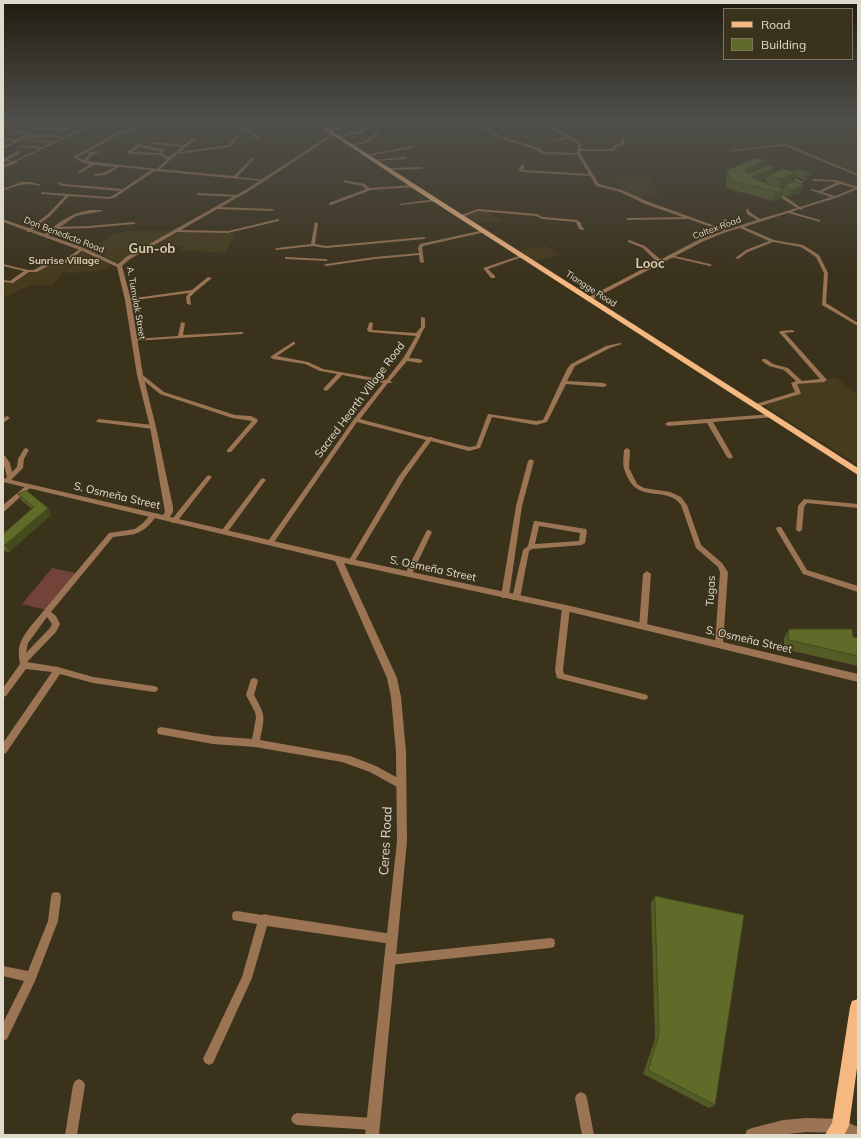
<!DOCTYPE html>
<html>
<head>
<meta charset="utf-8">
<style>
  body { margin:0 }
  #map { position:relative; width:861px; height:1138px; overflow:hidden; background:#3b321c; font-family:Mulish,sans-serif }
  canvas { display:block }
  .frame { position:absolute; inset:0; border:4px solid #e0dacd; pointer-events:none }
  .legend { position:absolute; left:723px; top:8px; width:130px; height:52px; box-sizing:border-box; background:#3b321c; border:1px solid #7d7563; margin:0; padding:5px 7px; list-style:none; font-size:12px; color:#e0dacd }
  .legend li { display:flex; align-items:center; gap:8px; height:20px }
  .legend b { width:20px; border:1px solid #7d7563 }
</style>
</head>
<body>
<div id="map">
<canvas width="861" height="1138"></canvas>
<div class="frame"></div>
<ul class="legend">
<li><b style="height:5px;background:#f6b881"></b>Road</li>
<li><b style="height:11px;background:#606b2a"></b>Building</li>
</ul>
</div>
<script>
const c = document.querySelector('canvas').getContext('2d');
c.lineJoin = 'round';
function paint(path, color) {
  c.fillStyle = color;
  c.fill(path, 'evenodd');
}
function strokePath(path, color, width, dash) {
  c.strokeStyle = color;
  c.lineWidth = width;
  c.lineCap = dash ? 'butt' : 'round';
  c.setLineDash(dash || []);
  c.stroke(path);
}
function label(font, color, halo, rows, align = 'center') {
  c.font = font + ' Mulish,sans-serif';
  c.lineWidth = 3;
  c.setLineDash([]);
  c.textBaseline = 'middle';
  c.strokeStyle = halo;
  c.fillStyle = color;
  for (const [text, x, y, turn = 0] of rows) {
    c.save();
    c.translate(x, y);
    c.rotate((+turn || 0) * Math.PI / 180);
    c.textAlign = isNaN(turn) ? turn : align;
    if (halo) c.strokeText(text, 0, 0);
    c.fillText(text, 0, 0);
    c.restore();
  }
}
paint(new Path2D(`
  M842 149 858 155V174L812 155Z
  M641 174 651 179 658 194 637 197 619 189 620 186 615 183 613 178Z
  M478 210 486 211 504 221 475 223 464 216Z
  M126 231H172L117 262 88 250 115 234Z
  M180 232 235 233 225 253 180 250 183 246 158 244Z
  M547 246 560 255 533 261 520 251Z
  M82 252 109 264 110 266 103 270 70 273 62 272 53 285H31L3 298V283L15 282 28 273 37 272 55 262 65 263Z
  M835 377 858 395V465L764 405 799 394 795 383 824 382Z`), '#463b1d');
paint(new Path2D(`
  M52 568 76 573 47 610 22 604Z`), '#724338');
paint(new Path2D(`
  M91 121H95L80 127 60 131 37 129 36 128 3 127V125L38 126 39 127 60 129 78 125Z
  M146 121 177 123 182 121H186L177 125 152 122 133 132 122 133 78 157 84 160 89 154 88 152 97 151 98 153 92 155 87 161 157 169 167 159 159 155 130 154 128 153V151L138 145 135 144 137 143 142 145 162 149 165 152 162 154 169 157 181 147 153 144 152 142 183 145 195 137 196 139 180 152 228 145 246 126 248 127 246 129 251 130 260 139V141H258L249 132 245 130 230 147 177 154 160 169 234 176 253 157 254 159 237 177 264 180 262 181 155 171 114 198 108 199 69 196 50 216 29 232H27V230L48 214 65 196 42 194H41V192L108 197 112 196 120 191 63 186 58 184V182L64 184 123 189 151 170 119 167 106 175 95 176 94 174 104 173 115 167 94 165 79 174 78 172 90 164 83 163 73 157 120 131 131 130 148 122ZM140 147 160 151 161 152 160 153 132 152Z
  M375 121H380L391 123 389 124Z
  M419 121H424L458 126H483L501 136 539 148 544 152 579 153 581 154 579 155 543 154 537 150 499 138 482 128H458Z
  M514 125H550L552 126 550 127H513Z
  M82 128 85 129 17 161V163L3 168V166L11 162 3 161V159L18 151H20V153L7 160 14 161 39 149 22 147 21 145 43 147 50 143 31 141 30 139 53 142 61 138 52 137 24 138 23 136 52 135 64 137Z
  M364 128 367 129 361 134H350L346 137 339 138 337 137 345 135 349 132H359Z
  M11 130 30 131 32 132 30 133 10 132Z
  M377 132 380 133 367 143 351 146 349 145 365 141Z
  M568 136 569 138 554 142 552 141Z
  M3 138 18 139 20 140 18 141 3 140Z
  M622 138 625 139 623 145 616 147 614 151H579L577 150 579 149H612L614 145 620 144Z
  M786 144 858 174V176L785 146 732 151 730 150Z
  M413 146 414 148 367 156 365 155Z
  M405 157 406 159 374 161 372 160Z
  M522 164 525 165 523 170 591 174 593 175 591 176 522 172 518 170Z
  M422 167 423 169 388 170 386 169 388 168Z
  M786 175H788L803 182 780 193 800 207 831 197 810 190 812 189 819 191 837 182 813 181 812 179 836 180 858 187V189L836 198 803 208 802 210 799 209 792 212 820 220V222L788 213 744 227 774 240 803 245 819 255 828 273 826 303 858 323V326L822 305 824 273 816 257 801 247 773 242 748 252 738 259 735 258 746 250 769 241 740 228 726 232V230L757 220 747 214 746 209H748L750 212 760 219 797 208 777 195 773 194 798 182 786 177ZM840 184 855 188 835 196 822 192Z
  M344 180 365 184 369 188 414 185 416 186 414 187 371 190 331 205H329V203L366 189 363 186 343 182Z
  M21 182H31L41 185 39 186C26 182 15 186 3 191V189Z
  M198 193 237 195 239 196 237 197 197 195V193Z
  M436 199 438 200 437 201 401 205 399 204Z
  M218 207 272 209 274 210 272 211 217 209V207Z
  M478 209 537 214 543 217 577 220 581 223 582 227 585 229 583 230 579 229 576 222 542 219 536 216 478 211 462 217 459 216Z
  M90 210H101L103 211 76 216 60 227 89 226 134 222 136 223 134 224 89 228 57 229 46 237 43 236C57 223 71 213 90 210Z
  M688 217H689V219L628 220 626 219 628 218Z
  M278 219H279V221L228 233 176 232 174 231 176 230 228 231Z
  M725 219 727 220 728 225 715 229V227L725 223 723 220Z
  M315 222 318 223 315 244 326 246 424 237 426 238 424 239 326 248 313 246 276 250 275 249 277 248 311 244Z
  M484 230H485V232L423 246 422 248 424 262 422 263 420 262 419 255 375 259 326 266 324 265 326 264 375 257 419 253 418 248 420 244Z
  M629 240 645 246 662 261V263H658L643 248 628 242V240Z
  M81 248 84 249 66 263 55 262 37 272H29L13 283 3 282V280L10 281 24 271 3 266V264L28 270H34L52 260 63 261Z
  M522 255 525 256 488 269 495 276V278H491L483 268Z
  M670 255 710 264 712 265 710 266 671 257H670Z
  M285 257 326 259 328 260 326 261 286 259H285Z
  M208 277 212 278 195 292 190 297 191 305 187 304 186 297 189 293 128 301 126 300 128 299 192 290Z
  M421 317 425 318V327L421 334V335L409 358 420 359 423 361 420 363 407 361 390 381 392 382 391 383H388L360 419 428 437H432L433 438 469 447 476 446 488 414 536 421 543 420 567 369 571 364 606 346 620 343 622 344 610 348 575 366 567 381 604 383 607 385 604 387 566 384 547 422 536 425 492 417 480 448 469 451 431 441 405 477 353 564 351 565 348 562 399 476 426 440 357 422 272 545H268L267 543 268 541 354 419 383 383 342 375 328 390 326 391 323 389 337 374 320 371 305 364 273 359 270 357 293 342H295V344L277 356 308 362 323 369 386 380 404 357 416 336 369 332 367 330 369 323 371 322 373 323 372 330 416 333 421 327Z
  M181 322 185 323 183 335 242 332 244 333 242 334 134 341 132 340 134 339 178 336Z
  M792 330 794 331V332L785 333 827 380 824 382 797 384 801 393 800 394 757 407H753V405L795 392 791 383 796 381 784 370 769 366 762 361V359H766L773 364 788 368 802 381 820 379 779 332 781 331Z
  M140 373 164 392 235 415 251 416 257 419 258 421 231 452H227V450L252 421 232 418 160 394 138 376V374Z
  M772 414 774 415V417L713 422 733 457 730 459 727 457 707 423 668 426 665 424 668 422Z
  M7 416 10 418 3 423V418Z
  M99 419 153 425 156 427 153 429 97 422 96 421Z
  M26 448 29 450 24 459 23 468 10 481H6L5 480 7 477 3 462V455L5 456 10 463 12 472 17 467 18 459 24 449Z
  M627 448 630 450 629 468 637 484 644 488 670 492 681 497 687 505 701 545 722 563 728 572 723 644 722 646 719 647 716 646 715 644 720 572 718 567 696 548 681 505C667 486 641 502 629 480 622 466 623 465 624 450Z
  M531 459 534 461 522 506 509 596 508 598H502L501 596 516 506 528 461Z
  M209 475 212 477 211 478 176 523H172L171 521 172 519 207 476Z
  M263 478 266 480 265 481 226 534H222L221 532 222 530 261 479Z
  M29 484 32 486 31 487 5 511H3V505L27 485Z
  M804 499 858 504V508L807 503 804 507 802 530 799 532 796 530 798 506Z
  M152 513H156L157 515C150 525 142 534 129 535 124 536 119 536 113 537L51 612 56 616 60 624 56 632 27 662 58 667 93 677 154 686 157 687 158 689 157 691 154 692 93 683 60 674 6 753 3 754V743L52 672 26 669 6 696 3 697V688L20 664C17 646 20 641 30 627L109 533 135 529 143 523ZM47 617 52 624 50 628 26 653 28 643Z
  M534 521H536L586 529 587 531 585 543 582 545 532 549 529 551 520 598 519 600H513L512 598 523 550 528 546ZM539 526 580 533 579 541 535 544Z
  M777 527H781L807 570 858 586V592L803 574 776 529Z
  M427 530H429L432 532 411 576H407L405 574Z
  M647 571 651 574 647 627 646 629H640L639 627 643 574Z
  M566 605 569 606 570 608 563 670 564 674 644 694 647 695 648 697 647 699 644 700 557 678 555 670 562 608 563 606Z
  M254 678 257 679 258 681 254 695C266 717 265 716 260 740L350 756 376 766 405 782 406 785 405 788 402 789 399 788 370 772 342 762 255 747 213 744 158 734 157 731 158 728 161 727 213 736 252 739 256 718 255 712 246 695 251 679Z
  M56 892 60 893 61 897 58 921 35 981 7 1039 3 1041V1023L24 981 3 976V966L28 971 48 921 51 897 52 893Z
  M237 911 262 915 264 914 268 915 392 934 396 935 397 939 396 943 392 944 267 926 252 978 213 1063 209 1065 205 1063 203 1059 242 977 257 924 233 920 232 916 233 912Z
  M550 938 554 939 555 943 554 947 550 948 389 965 385 964 384 960 385 956 389 955Z
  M79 1079 83 1081 85 1085 77 1135H65L73 1085 75 1081Z
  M581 1092 585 1094 587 1098 594 1135H582L575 1098 577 1094Z
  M297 1113 372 1118 376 1120 378 1124 376 1128 372 1130 297 1125 293 1123 291 1119 293 1115Z`), '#9a7453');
paint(new Path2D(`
  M42 121H46L25 138 3 149V147L23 136Z
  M353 121H357L332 132 329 131Z
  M543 121H546L581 143V154L599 184 622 190 649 202 729 231 704 241 591 300H587V298L700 239 723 231 645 204 620 192 596 186 577 154 578 144 549 127Z
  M333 133 336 134 249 191 130 259 122 266 131 300 143 375 156 427 173 507V512L170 517 351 559 566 605 858 674V682L566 611 344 563 397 678 401 697 406 752 407 841 379 1135H365L397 841 396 752 391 697 387 678 335 561 3 482V478L163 515 165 512 150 427 137 375 125 300 117 267 80 250 3 222V219L84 248 118 264 126 257 247 189Z
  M807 1118 840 1119 858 1127V1135H844L840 1133 807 1132 779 1135H745L747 1130 752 1128 783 1120Z`), '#9a7453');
paint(new Path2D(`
  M312 121H316L858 468V475L420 193Z
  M858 999V1061L849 1126 844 1135H825L832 1123 850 1007 852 1001Z`), '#f6b881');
paint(new Path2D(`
  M767 160 765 166 775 167 773 173 795 172 796 169 811 173 808 179 804 182 802 179 796 176 794 181 780 188 783 190 784 186 804 185 801 192 788 197 783 194 781 199 773 201 726 188V179L728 170ZM767 178 765 183 760 181 761 180Z
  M18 494 48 508 51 515 9 552 3 551V534L32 509 22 501Z
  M789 629 853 637 858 638V666L784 649V638Z
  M655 896 715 1105 709 1108 643 1074 655 1039 651 903Z`), '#535c24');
paint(new Path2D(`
  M767 160 765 168 743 180 746 169Z
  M775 167 772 175H768L767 178 750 185V187L753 176Z
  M797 172 794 181 779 188 782 179Z
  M811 173 808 179 804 182 806 175Z
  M804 185 801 192 788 197 790 190Z
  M784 190 781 199 773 201 776 192Z
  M48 508 51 515 9 552 5 545Z`), '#434b1d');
const building = new Path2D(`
  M757 158 767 160 746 169 745 171 750 173 768 165 775 167 753 176 752 178 775 187H779L784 190 776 192 729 179 728 170Z
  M783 169 797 172 782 179 768 175Z
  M796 169 811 173 806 175 805 172Z
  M795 181 804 185 790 190 784 186Z
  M27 491 48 508 5 545H3V534L34 507 18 494Z
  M789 629H852L853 637 858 638V656L789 640Z
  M655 896 744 915 715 1105 648 1070 659 1035Z`);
paint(building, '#606b2a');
strokePath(building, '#434b1d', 1);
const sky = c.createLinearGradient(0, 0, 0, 280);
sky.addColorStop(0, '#201c0f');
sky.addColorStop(0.43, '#4f4f4b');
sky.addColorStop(1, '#4f4f4b00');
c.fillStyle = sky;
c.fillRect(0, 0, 861, 280);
label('9px', '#e0dacd', '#3b321c', [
  ["Caltex Road",717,228,-20],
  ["Don Benedicto Road",64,235,21],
  ["Tiangge Road",591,289,33],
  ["A. Tumulak Street",136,303,80]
]);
label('bold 10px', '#d6ccb1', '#3b321c', [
  ["Sunrise Village",64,261]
]);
label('11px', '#e0dacd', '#3b321c', [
  ["Sacred Hearth Village Road",360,400,-53],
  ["S. Osmeña Street",117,496,13],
  ["S. Osmeña Street",433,569,12],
  ["Tugas",711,591,-87],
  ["S. Osmeña Street",749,640,13]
]);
label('bold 13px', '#d6ccb1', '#3b321c', [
  ["Gun-ob",152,249],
  ["Looc",650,264]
]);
label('13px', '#e0dacd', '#3b321c', [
  ["Ceres Road",386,841,-87]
]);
</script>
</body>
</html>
